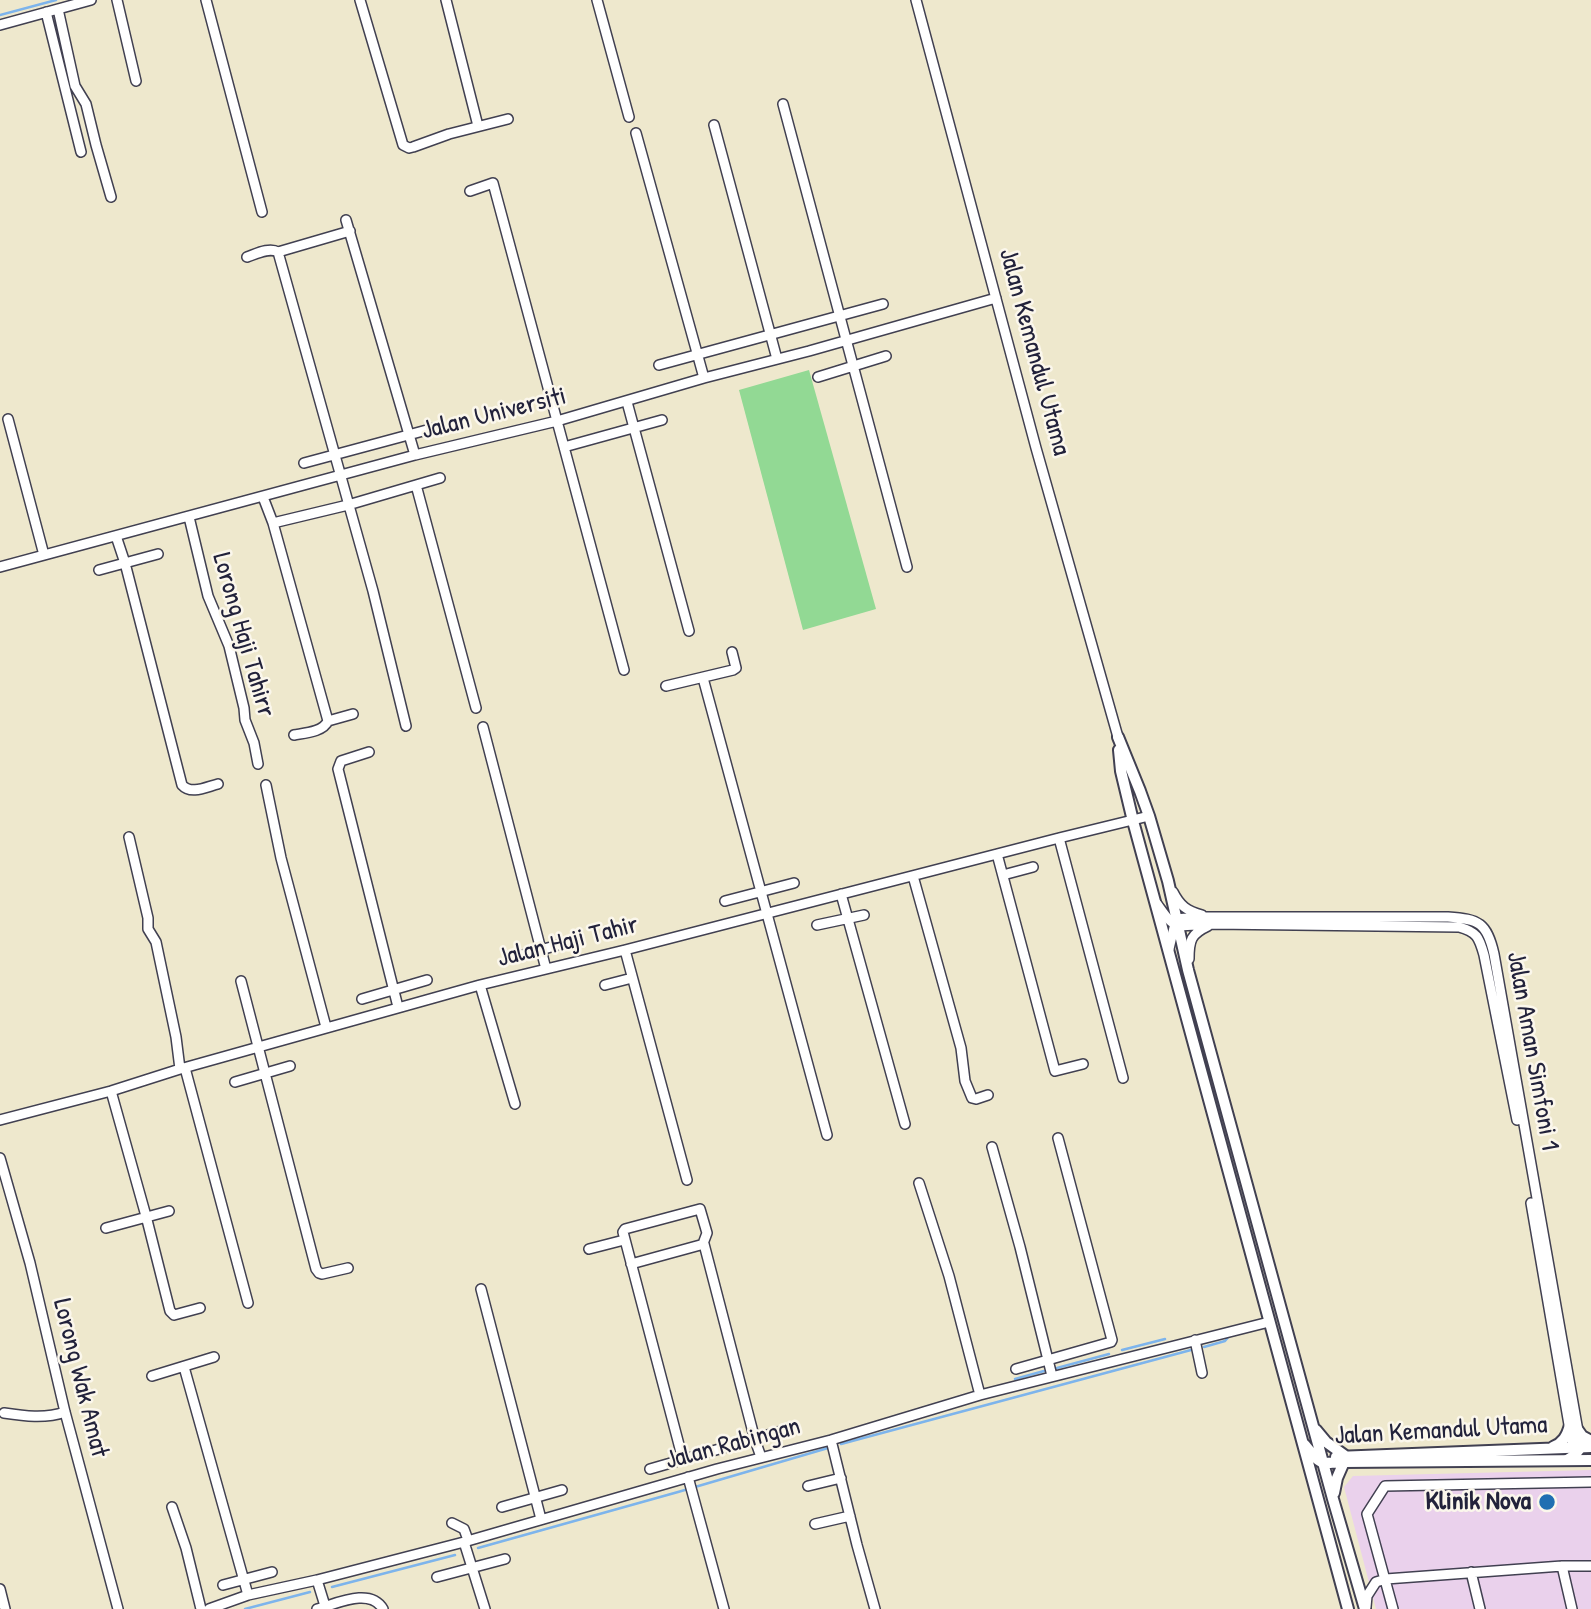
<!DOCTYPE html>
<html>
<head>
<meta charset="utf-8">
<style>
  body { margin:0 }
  canvas { display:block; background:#eee8cd }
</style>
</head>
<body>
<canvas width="1591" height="1609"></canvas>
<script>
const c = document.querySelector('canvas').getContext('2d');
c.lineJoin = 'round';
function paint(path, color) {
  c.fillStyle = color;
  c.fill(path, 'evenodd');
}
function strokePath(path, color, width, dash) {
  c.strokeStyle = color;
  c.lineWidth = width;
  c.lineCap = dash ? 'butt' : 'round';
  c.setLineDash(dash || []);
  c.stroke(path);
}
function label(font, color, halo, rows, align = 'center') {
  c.font = font + ' "Patrick Hand",sans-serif';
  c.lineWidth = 5;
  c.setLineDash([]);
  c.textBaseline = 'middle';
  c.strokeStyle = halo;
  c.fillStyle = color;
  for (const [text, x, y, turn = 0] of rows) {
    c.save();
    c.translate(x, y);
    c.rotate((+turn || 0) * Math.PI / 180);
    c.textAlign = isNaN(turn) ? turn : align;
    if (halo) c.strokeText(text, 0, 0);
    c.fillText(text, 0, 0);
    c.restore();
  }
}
paint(new Path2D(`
  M1591 1470V1609H1376L1344 1487 1353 1476Z`), '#ead1ec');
paint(new Path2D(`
  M809 370 876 609 803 630 739 390Z`), '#92d994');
strokePath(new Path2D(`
  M0 15 56 0
  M1204 1347 1225 1341 1230 1335
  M1122 1350 1165 1339
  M1057 1368 1109 1354
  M1015 1379 1044 1371
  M841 1444 1191 1350
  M478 1548 678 1492 828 1448
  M332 1587 455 1555
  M245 1609 310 1592`), '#7db4ec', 2.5);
const minor = new Path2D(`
  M117 0 136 81
  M206 0 262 212
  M360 0 403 145 409 148 413 147 449 134 508 119
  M446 0 478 126
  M597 0 629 117
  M916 0 1036 448 1118 737
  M58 9 75 86 86 104 96 145 111 197
  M46 12 81 152
  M0 25 91 0
  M783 104 907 567
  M714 125 777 359
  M636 133 704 378
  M470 191 493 183 624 670
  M346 220 415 455
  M278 252 350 231
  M247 257C256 254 269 247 278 252L373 591 406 726
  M659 365 883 304
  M818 377 886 356
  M627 402 689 631
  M8 419 44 555
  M564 447 662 420
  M304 463 438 427
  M416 485 476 708
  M263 497 273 523 328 721C323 732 305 733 294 735
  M189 517 208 596 229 646 244 708 245 720 254 743 258 764
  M273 523 348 505 440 478
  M116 536 125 563 182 785C191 795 206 787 218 784
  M0 567 415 455 557 421 704 378 809 351 996 298
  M99 570 158 554
  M703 678 827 1135
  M666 686 733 670 736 668 732 652
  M328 721 353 714
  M483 727 546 969
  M369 752 341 761 338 769 398 1007
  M266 785 281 858 326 1027
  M129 837 148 918V929L156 942 176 1037 180 1069
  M1059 838 1123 1078
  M997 854 1055 1071 1083 1064
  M1003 875 1033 867
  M913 876 961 1048 965 1081 972 1098 976 1099 988 1095
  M1173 892C1180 906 1187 911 1202 915
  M841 894 905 1124
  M725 901 794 883
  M1157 904C1163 912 1169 923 1179 926L1213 924 1459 927C1477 932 1479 937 1484 955L1517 1120
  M817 925 864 915
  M1169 949 1176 919 1197 917H1448C1479 919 1487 923 1494 954L1581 1448 1577 1453 1566 1460
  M625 950 687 1180
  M512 958 576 940
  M1189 959C1189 940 1191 934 1208 926
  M241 981 316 1269 319 1273 322 1274 348 1268
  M480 985 515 1104
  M605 985 632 978
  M362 999 427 980
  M185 1068 248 1303
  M235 1082 290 1066
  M111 1091 146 1216 170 1311 174 1315 200 1308
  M0 1120 111 1091 180 1069 480 985 625 950 1059 838 1149 816
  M992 1147 1020 1247 1052 1376
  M0 1158 30 1263 65 1412 118 1609
  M919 1183 949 1276 980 1395
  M1531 1203 1573 1448 1576 1451
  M106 1228 169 1211
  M589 1249 624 1240
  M631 1264 704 1244 755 1440 761 1457
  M481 1289 541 1519
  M1195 1340 1202 1373
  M184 1367 248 1595
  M1016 1369 1111 1342 1112 1340 1058 1138
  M152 1376 214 1357
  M4 1413C24 1416 45 1419 65 1412
  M831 1440 857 1545 875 1609
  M683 1460 623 1232 625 1229 700 1209 707 1233 704 1241
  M650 1469 785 1430
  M688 1477 724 1609
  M808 1486 841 1478
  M172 1507 186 1548 201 1609
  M502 1507 562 1490
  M452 1523 464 1529 468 1540
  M815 1524 850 1516
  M464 1542 485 1609
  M1562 1566 1572 1609
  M1471 1572 1480 1609
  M437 1577 505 1559
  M317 1580 326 1609
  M223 1585 272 1572
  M0 1589 5 1609
  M1366 1607 1367 1596 1376 1582 1386 1579 1562 1566H1591
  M209 1609 248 1595 317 1580 464 1542 717 1469 831 1440 980 1395 1269 1322
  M317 1609C336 1604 370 1587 383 1609
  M1393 1609 1367 1514 1385 1486 1591 1482`);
const tertiary = new Path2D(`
  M1118 737 1140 791 1149 816 1168 881 1188 970 1333 1499 1365 1609
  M1119 750 1121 771 1133 821 1348 1609
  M1577 1429 1582 1436 1591 1441
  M1316 1430 1326 1442 1344 1455
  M1305 1445C1321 1465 1318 1464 1344 1462L1591 1460
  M1553 1447C1563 1443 1567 1436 1570 1425
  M1336 1457 1591 1447
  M1334 1493 1337 1478 1344 1462`);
strokePath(minor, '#414051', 12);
strokePath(tertiary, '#414051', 14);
strokePath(minor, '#fff', 9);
strokePath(tertiary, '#fff', 10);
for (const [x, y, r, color] of [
  [1547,1502,9,"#1f6fb2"]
]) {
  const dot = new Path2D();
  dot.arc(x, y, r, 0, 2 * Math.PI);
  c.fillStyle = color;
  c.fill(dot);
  strokePath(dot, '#fbf7ec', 2.5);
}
label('26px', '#22223b', '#fbf7ec', [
  ["Jalan Kemandul Utama",1034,352,75],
  ["Jalan Universiti",494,414,-14],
  ["Lorong Haji Tahirr",243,635,74],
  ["Jalan Haji Tahir",568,942,-14],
  ["Jalan Aman Simfoni 1",1532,1051,80],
  ["Lorong Wak Amat",80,1378,76],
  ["Jalan Kemandul Utama",1441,1431,-3],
  ["Jalan Rabingan",733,1444,-15]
]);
label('bold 26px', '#22223b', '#fbf7ec', [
  ["Klinik Nova",1531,1502]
], 'right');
</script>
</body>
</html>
